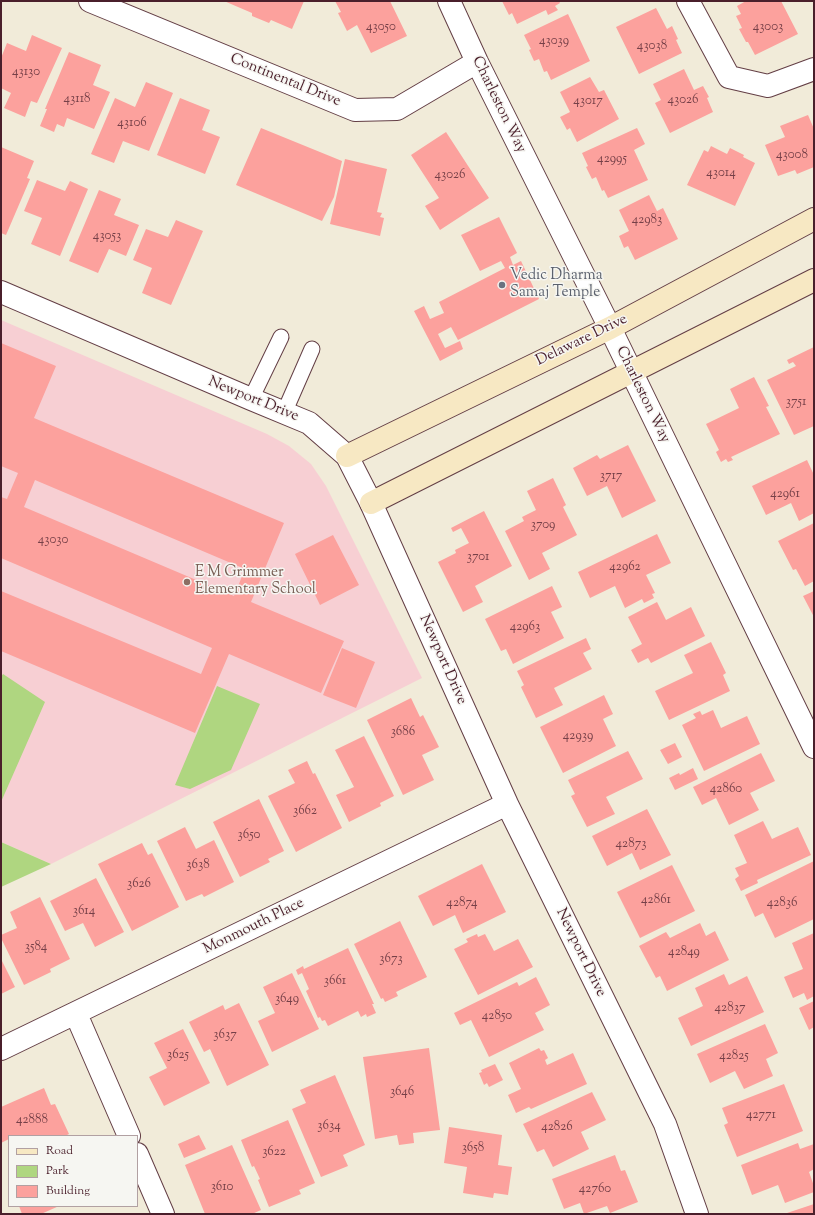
<!DOCTYPE html>
<html>
<head>
<meta charset="utf-8">
<style>
  body { margin:0 }
  #map { position:relative; width:815px; height:1215px; overflow:hidden; background:#f1ebd9; font-family:"Sorts Mill Goudy",serif }
  canvas { display:block }
  .frame { position:absolute; inset:0; border:2px solid #4a1f2b; pointer-events:none }
  .legend { position:absolute; left:8px; top:1135px; width:130px; height:72px; box-sizing:border-box; background:#f6f6f2; border:1px solid #b1a0a2; margin:0; padding:5px 7px; list-style:none; font-size:12px; color:#4a1f2b }
  .legend li { display:flex; align-items:center; gap:8px; height:20px }
  .legend b { width:20px; border:1px solid #b1a0a2 }
</style>
</head>
<body>
<div id="map">
<canvas width="815" height="1215"></canvas>
<div class="frame"></div>
<ul class="legend">
<li><b style="height:5px;background:#f7e8c3"></b>Road</li>
<li><b style="height:11px;background:#afd680"></b>Park</li>
<li><b style="height:11px;background:#fca19d"></b>Building</li>
</ul>
</div>
<script>
const c = document.querySelector('canvas').getContext('2d');
c.lineJoin = 'round';
function paint(path, color) {
  c.fillStyle = color;
  c.fill(path, 'evenodd');
}
function strokePath(path, color, width, dash) {
  c.strokeStyle = color;
  c.lineWidth = width;
  c.lineCap = dash ? 'butt' : 'round';
  c.setLineDash(dash || []);
  c.stroke(path);
}
function label(font, color, halo, rows, align = 'center') {
  c.font = font + ' "Sorts Mill Goudy",serif';
  c.lineWidth = 3;
  c.setLineDash([]);
  c.textBaseline = 'middle';
  c.strokeStyle = halo;
  c.fillStyle = color;
  for (const [text, x, y, turn = 0] of rows) {
    c.save();
    c.translate(x, y);
    c.rotate((+turn || 0) * Math.PI / 180);
    c.textAlign = isNaN(turn) ? turn : align;
    if (halo) c.strokeText(text, 0, 0);
    c.fillText(text, 0, 0);
    c.restore();
  }
}
paint(new Path2D(`
  M1 320 267 434 289 446 311 464 326 486 422 678 51 864 1 842Z`), '#f7cfd3');
paint(new Path2D(`
  M3 674 45 702 1 802V677Z
  M217 686 260 704 231 770 190 789 175 785Z
  M1 842 51 864 1 887Z`), '#afd680');
paint(new Path2D(`
  M224 1H304L292 29 271 20 269 23 252 16V13Z
  M335 1H390L407 36 371 53 357 25 347 31 338 13 341 12Z
  M502 1H559L560 3 555 6 558 10 548 15 546 10 517 24 512 13 509 15Z
  M746 1H781L798 34 755 55 748 42H746L739 29 742 28 736 16 741 14 737 6Z
  M656 8 667 29 672 26 678 39 676 40 682 53 639 74 616 27Z
  M568 14 590 61 551 80 547 71 544 72 539 59 534 61 529 50 531 49 524 35Z
  M32 35 62 48 37 103 31 101 25 117 4 108 11 93 1 88V58L7 43 26 51Z
  M69 52 101 65 93 85 110 92 94 129 67 118 64 127 57 124 54 132 40 126 47 109H45Z
  M684 69 694 90 703 86 709 97 707 98 713 112 670 133 655 103 661 100 653 84Z
  M590 77 599 92 604 90 619 119 577 142 570 128 567 130 560 117 570 112 560 92Z
  M146 82 173 93 149 151 123 141 114 163 91 154 115 98 135 107Z
  M180 98 210 110 202 130 220 137 205 174 157 155Z
  M808 115 814 129V167L797 174 795 170 778 176 765 145 785 137 780 126Z
  M261 128 342 161 334 197 322 221 236 185Z
  M637 128 645 144 634 150 648 180 608 198 604 190 602 191 596 177 592 179 586 167 588 166 582 153Z
  M446 132 489 198 440 230 425 206 439 198 411 155Z
  M711 146 727 154 730 148 744 155 743 157 755 163 735 206 687 185 704 150 708 152Z
  M1 147 34 161 27 178 30 179 6 235 1 233Z
  M345 159 387 169 377 212 382 213 380 217 384 218 380 236 330 224Z
  M37 180 65 191 70 181 88 189 60 256 31 244 42 218 24 211Z
  M99 190 121 199 114 215 139 225 126 256 109 249 98 273 69 261Z
  M649 195 657 211 663 208 678 239 635 260 628 246 624 248 619 236 629 231 619 210Z
  M499 217 517 253 510 257 513 265 521 261 539 299 458 340 451 327 438 334 445 348 460 341 463 349 440 361 414 311 424 306 430 319 444 313 439 302 505 268 501 261 480 271 461 235Z
  M176 220 203 231 171 305 142 293 152 268 133 260 146 229 168 237Z
  M1 343 56 366 34 418 284 523 251 602 344 641 321 693 229 654 195 733 1 651V591L201 674 212 648 1 558V497L7 499 18 473 1 466ZM35 480 245 569 234 596 24 507Z
  M814 347V426L794 435 767 380 796 366 793 362 789 364 787 360Z
  M754 377 769 406 766 407 780 434 731 457 733 460 728 462 726 459 721 462 716 452 719 450 706 424 739 408 730 389Z
  M628 445 656 501 622 518 607 486 587 496 573 468 597 455 600 459Z
  M807 460 814 475V513L799 521 791 503 766 515 752 486Z
  M553 478 566 505 563 507 577 535 542 553 550 569 529 580 505 531 524 521 522 517 536 510 527 491Z
  M484 511 512 566 475 586 483 602 463 612 438 562 456 553 455 550 469 543 461 528 453 532 451 528Z
  M814 523V581L805 586 796 569 793 570 778 541Z
  M657 534 671 563 646 575 655 593 652 594 654 598 644 603 642 599 625 608 615 586 590 598 578 572Z
  M333 535 359 585 320 605 295 554Z
  M552 586 562 607 551 612 564 638 513 664 506 649 501 651 485 619Z
  M814 591V617L803 596Z
  M657 602 666 620 691 607 705 636 651 663 648 658 638 663 631 650 642 644 628 617Z
  M586 638 591 649 583 653 592 669 554 688 563 705 536 718 521 687 524 685 517 671Z
  M711 642 726 673 723 675 730 691 669 720 655 691 693 673 684 655Z
  M342 648 375 662 356 708 323 695Z
  M604 695 613 714 603 719 616 746 563 773 540 727Z
  M411 698 420 717 423 715 439 747 422 755 434 780 403 795 367 720Z
  M713 710 721 728 747 716 760 744 704 771 682 725 696 718 693 714 700 711 702 715Z
  M364 736 394 796 380 803 381 806 349 822 336 795 354 787 335 750Z
  M675 743 682 757 668 764 660 750Z
  M628 751 643 779 606 797 615 814 587 827 571 796 575 794 568 780Z
  M761 753 775 781 750 793 759 810 729 825 716 798 702 805 693 787Z
  M307 761 313 774 315 773 342 828 296 852 268 796 295 783 288 770Z
  M693 768 698 779 675 790 669 778 679 773 680 775Z
  M259 799 284 851 268 859 270 862 240 877 213 822Z
  M647 809 671 855 640 870 632 853 607 866 592 836Z
  M763 821 772 839 798 827 811 855 757 880 758 883 741 891 735 879 739 876 735 868 747 863 734 835Z
  M185 827 196 849 214 840 234 882 204 897 202 894 186 901 157 841Z
  M142 843 148 855 152 853 179 907 132 931 98 864Z
  M814 861V919L775 938 763 913 755 917 745 895Z
  M482 864 506 912 463 933 455 915 433 926 418 896Z
  M672 865 695 911 640 938 617 892Z
  M96 878 124 932 95 947 83 923 65 931 50 901Z
  M40 897 70 959 50 969 51 972 24 985 1 938V935L17 928 10 912Z
  M400 921 427 977 396 992 398 996 385 1002 383 998 381 999 354 944Z
  M700 923 706 936 715 931 729 960 667 991 660 976 656 978 639 946 666 932 670 938Z
  M814 933V990H813L814 996 807 1000 804 993 793 998 784 977 803 969 792 943Z
  M477 934 478 937 485 934 494 951 518 939 533 967 478 995 454 949 468 942 466 939Z
  M348 948 374 1004H372L376 1013 367 1017 366 1014 361 1017 358 1011 328 1026 325 1020 322 1021 320 1017 318 1018 306 991 309 989 302 973 298 975 296 970 303 966 304 969Z
  M1 959 15 987 1 994Z
  M292 973 319 1029 272 1052 258 1021 275 1013 263 987Z
  M724 974 729 985 747 976 764 1012 691 1046 678 1018 703 1006 695 988Z
  M536 977 550 1005 535 1013 544 1030 489 1057 471 1020 460 1025 454 1013 517 982 519 986Z
  M814 1001V1027L809 1030 799 1008Z
  M239 1003 269 1065 227 1086 210 1049 204 1052 189 1022 223 1005 225 1010Z
  M765 1024 778 1053 766 1059 773 1076 744 1089 735 1071 710 1083 697 1054Z
  M183 1029 210 1083 164 1106 149 1077 167 1068 154 1043Z
  M429 1048 440 1130 413 1133 414 1143 399 1145 397 1135 375 1139 363 1057Z
  M539 1048 541 1051 544 1050 548 1058 545 1060 547 1065 573 1053 587 1084 531 1109 529 1107 516 1113 508 1095 521 1089 509 1063Z
  M495 1064 503 1080 489 1087 487 1083 484 1085 479 1073 482 1072 481 1070Z
  M335 1075 365 1145 343 1155 348 1166 321 1177 292 1109 306 1103 300 1090Z
  M784 1084 803 1131 737 1157 724 1125 728 1123 722 1108Z
  M44 1088 51 1105 55 1104 69 1134 65 1136H19V1135L9 1136V1139L1 1143V1107Z
  M592 1092 606 1120 581 1132 589 1149 553 1167 544 1149 537 1152 523 1124Z
  M288 1120 315 1183 299 1190 301 1194 269 1207 258 1180 260 1179 254 1166 252 1167 241 1140Z
  M449 1127 502 1135 498 1165 512 1167 508 1195 494 1193 493 1198 463 1193 467 1167 444 1163Z
  M199 1135 206 1149 184 1158 178 1144Z
  M798 1143 800 1149 814 1144V1169L809 1172 814 1186V1192L785 1203 778 1185 752 1195 741 1165Z
  M232 1145 261 1210 252 1214H205L185 1165Z
  M615 1155 621 1171 625 1170 638 1202 610 1213 607 1206 584 1214 580 1203 564 1209 552 1179Z
  M814 1204V1214H784Z
  M19 1206H59L41 1214H22Z`), '#fca19d');
const lane = new Path2D(`
  M251 399 281 337
  M284 413 312 349`);
const street = new Path2D(`
  M90 1 355 110 397 109 477 62
  M449 1 477 62 610 328 814 747
  M688 1 729 77 768 86 814 69
  M1 292 251 399 309 423 347 456 371 503 507 804 665 1124 697 1214
  M76 1014 129 1136
  M1 1049 507 804
  M137 1154 163 1214`);
const secondary = new Path2D(`
  M347 456 610 328 814 219
  M371 503 814 280`);
strokePath(lane, '#633e45', 17);
strokePath(street, '#633e45', 24);
strokePath(secondary, '#633e45', 24);
strokePath(lane, '#fff', 15);
strokePath(street, '#fff', 22);
strokePath(secondary, '#f7e8c3', 22);
for (const [x, y, r, color] of [
  [502,285,4,"#6b7280"],
  [187,582,4,"#8d6e63"]
]) {
  const dot = new Path2D();
  dot.arc(x, y, r, 0, 2 * Math.PI);
  c.fillStyle = color;
  c.fill(dot);
  strokePath(dot, '#f6f6f2', 1.5);
}
label('13px', '#764048', null, [
  ["43050",381,28],
  ["43003",768,28],
  ["43039",554,42],
  ["43038",652,47],
  ["43130",26,73],
  ["43118",77,100],
  ["43026",683,101],
  ["43017",588,102],
  ["43106",132,124],
  ["43008",792,156],
  ["42995",612,160],
  ["43014",721,174],
  ["43026",450,176],
  ["42983",647,221],
  ["43053",107,237],
  ["3751",796,403],
  ["3717",611,477],
  ["42961",785,495],
  ["3709",543,526],
  ["43030",53,541],
  ["3701",478,558],
  ["42962",625,568],
  ["42963",525,628],
  ["3686",403,733],
  ["42939",578,737],
  ["42860",726,790],
  ["3662",305,812],
  ["3650",249,836],
  ["42873",631,845],
  ["3638",198,866],
  ["3626",139,885],
  ["42861",656,901],
  ["42874",462,904],
  ["42836",782,904],
  ["3614",84,912],
  ["3584",36,948],
  ["42849",684,953],
  ["3673",391,960],
  ["3661",335,982],
  ["3649",287,1000],
  ["42837",730,1009],
  ["42850",497,1017],
  ["3637",225,1036],
  ["3625",178,1056],
  ["42825",734,1057],
  ["3646",402,1093],
  ["42771",761,1116],
  ["42888",32,1121],
  ["3634",329,1127],
  ["42826",557,1128],
  ["3658",473,1149],
  ["3622",274,1153],
  ["3610",222,1188],
  ["42760",595,1190]
]);
label('15px', '#4a1f2b', '#f6f6f2', [
  ["Continental Drive",285,81,22],
  ["Charleston Way",498,105,64],
  ["Delaware Drive",582,341,-26],
  ["Charleston Way",642,395,64],
  ["Newport Drive",253,400,22],
  ["Newport Drive",442,660,66],
  ["Monmouth Place",254,927,-26],
  ["Newport Drive",580,953,64]
]);
label('15px', '#5b616d', '#f6f6f2', [
  ["Vedic Dharma",510,276],
  ["Samaj Temple",510,293]
], 'left');
label('15px', '#785e54', '#f6f6f2', [
  ["E M Grimmer",195,573],
  ["Elementary School",195,590]
], 'left');
</script>
</body>
</html>
